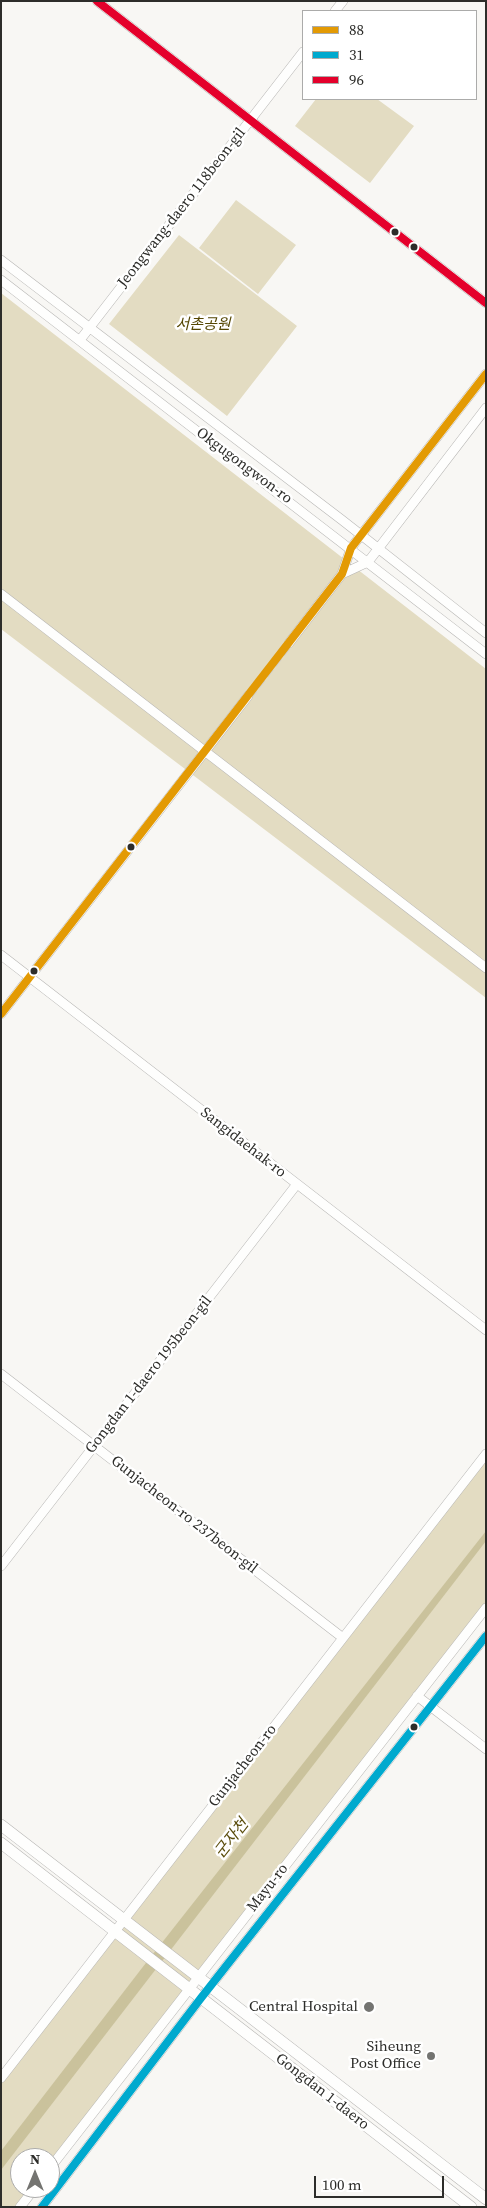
<!DOCTYPE html>
<html>
<head>
<meta charset="utf-8">
<style>
  body { margin:0 }
  #map { position:relative; width:487px; height:2208px; overflow:hidden; background:#f8f7f4; font-family:"Source Serif 4",serif }
  canvas { display:block }
  .frame { position:absolute; inset:0; border:2px solid #2d2d2a; pointer-events:none }
  .legend { position:absolute; left:302px; top:10px; width:175px; height:90px; box-sizing:border-box; background:#fff; border:1px solid #ababaa; margin:0; padding:6px 9px; list-style:none; font-size:15px; color:#2d2d2a }
  .legend li { display:flex; align-items:center; gap:10px; height:25px }
  .legend b { width:25px; border:1px solid #ababaa }
  .north { position:absolute; left:10px; top:2148px; width:50px; height:50px; box-sizing:border-box; background:#fff; border:1px solid #ababaa; border-radius:50%; rotate:0deg; font-size:14px; font-weight:700; line-height:20px; text-align:center; color:#2d2d2a }
  .north::after { content:''; display:block; margin:auto; width:18px; height:22px; background:#747471; clip-path:polygon(50% 0,100% 100%,50% 72%,0 100%) }
  .scale { position:absolute; left:314px; top:2176px; width:130px; height:22px; box-sizing:border-box; border:2px solid #2d2d2a; border-top:0; padding-left:6px; font-size:15px; line-height:18px; white-space:nowrap; color:#2d2d2a; -webkit-text-stroke:4px #fff; paint-order:stroke }
</style>
</head>
<body>
<div id="map">
<canvas width="487" height="2208"></canvas>
<div class="frame"></div>
<ul class="legend">
<li><b style="height:6px;background:#e39a04"></b>88</li>
<li><b style="height:6px;background:#00a9ce"></b>31</li>
<li><b style="height:6px;background:#e4002b"></b>96</li>
</ul>
<div class="north">N</div>
<div class="scale">100 m</div>
</div>
<script>
const c = document.querySelector('canvas').getContext('2d');
c.lineJoin = 'round';
function paint(path, color) {
  c.fillStyle = color;
  c.fill(path, 'evenodd');
}
function strokePath(path, color, width, dash) {
  c.strokeStyle = color;
  c.lineWidth = width;
  c.lineCap = dash ? 'butt' : 'round';
  c.setLineDash(dash || []);
  c.stroke(path);
}
function label(font, color, halo, rows, align = 'center') {
  c.font = font + ' "Source Serif 4","Noto Sans KR",serif';
  c.lineWidth = 5;
  c.setLineDash([]);
  c.textBaseline = 'middle';
  c.strokeStyle = halo;
  c.fillStyle = color;
  for (const [text, x, y, turn = 0] of rows) {
    c.save();
    c.translate(x, y);
    c.rotate((+turn || 0) * Math.PI / 180);
    c.textAlign = isNaN(turn) ? turn : align;
    if (halo) c.strokeText(text, 0, 0);
    c.fillText(text, 0, 0);
    c.restore();
  }
}
paint(new Path2D(`
  M316 99H377L414 126 370 183 295 126Z
  M236 200 296 245 258 294 199 248Z
  M179 235 297 326 227 416 109 324Z
  M1 293 486 669V998L1 629Z
  M486 1454V1608L50 2169V2158H20V2188H36L21 2207H1V2078Z`), '#e3dcc2');
paint(new Path2D(`
  M486 1531V1541L1 2170V2151L142 1968Z`), '#cac29c');
strokePath(new Path2D(`
  M248 696 289 643`), '#cfcfcc', 9, [9, 4.5]);
const minor = new Path2D(`
  M97 1 486 303
  M335 11 343 1
  M1 260 342 520 486 633
  M1 280 486 654
  M80 340 303 52
  M342 574 368 562 486 408
  M1 594 486 968
  M289 643 342 574 351 548 486 374
  M1 955 486 1330
  M1 1014 248 696
  M1 1374 343 1638
  M1 1566 297 1184
  M417 1696 486 1749
  M1 2078 486 1454
  M50 2168 486 1608
  M20 2207 35 2188
  M42 2207 201 1998 486 1636`);
const major = new Path2D(`
  M1 1825 486 2199
  M1 1843 471 2207`);
strokePath(minor, '#b6b5b3', 10);
strokePath(major, '#b6b5b3', 12);
strokePath(minor, '#fefefd', 9);
strokePath(major, '#fefefd', 11);
strokePath(new Path2D(`
  M1 1014 342 574 351 548 486 374`), '#e39a04', 8);
strokePath(new Path2D(`
  M42 2207 201 1998 486 1636`), '#00a9ce', 8);
strokePath(new Path2D(`
  M97 1 486 303`), '#e4002b', 8);
for (const [x, y, r, color] of [
  [395,232,4.5,"#2d2d2a"],
  [414,247,4.5,"#2d2d2a"],
  [131,847,4.5,"#2d2d2a"],
  [34,971,4.5,"#2d2d2a"],
  [414,1727,4.5,"#2d2d2a"],
  [369,2007,6,"#747471"],
  [431,2056,5,"#747471"]
]) {
  const dot = new Path2D();
  dot.arc(x, y, r, 0, 2 * Math.PI);
  c.fillStyle = color;
  c.fill(dot);
  strokePath(dot, '#fff', 2);
}
label('15px', '#2d2d2a', '#fff', [
  ["Jeongwang-daero 118beon-gil",182,208,-52],
  ["Okgugongwon-ro",244,466,37],
  ["Sangidaehak-ro",243,1143,38],
  ["Gongdan 1-daero 195beon-gil",149,1375,-52],
  ["Gunjacheon-ro 237beon-gil",184,1515,38],
  ["Gunjacheon-ro",243,1766,-52],
  ["Mayu-ro",268,1888,-52],
  ["Gongdan 1-daero",322,2092,38]
]);
label('italic 15px', '#554703', '#fff', [
  ["서촌공원",203,325]
]);
label('15px', '#2d2d2a', '#fff', [
  ["Central Hospital",358,2007],
  ["Siheung",421,2047],
  ["Post Office",421,2064]
], 'right');
label('italic 16px', '#5a4c0b', '#fff', [
  ["군자천",232,1839,-52]
]);
</script>
</body>
</html>
